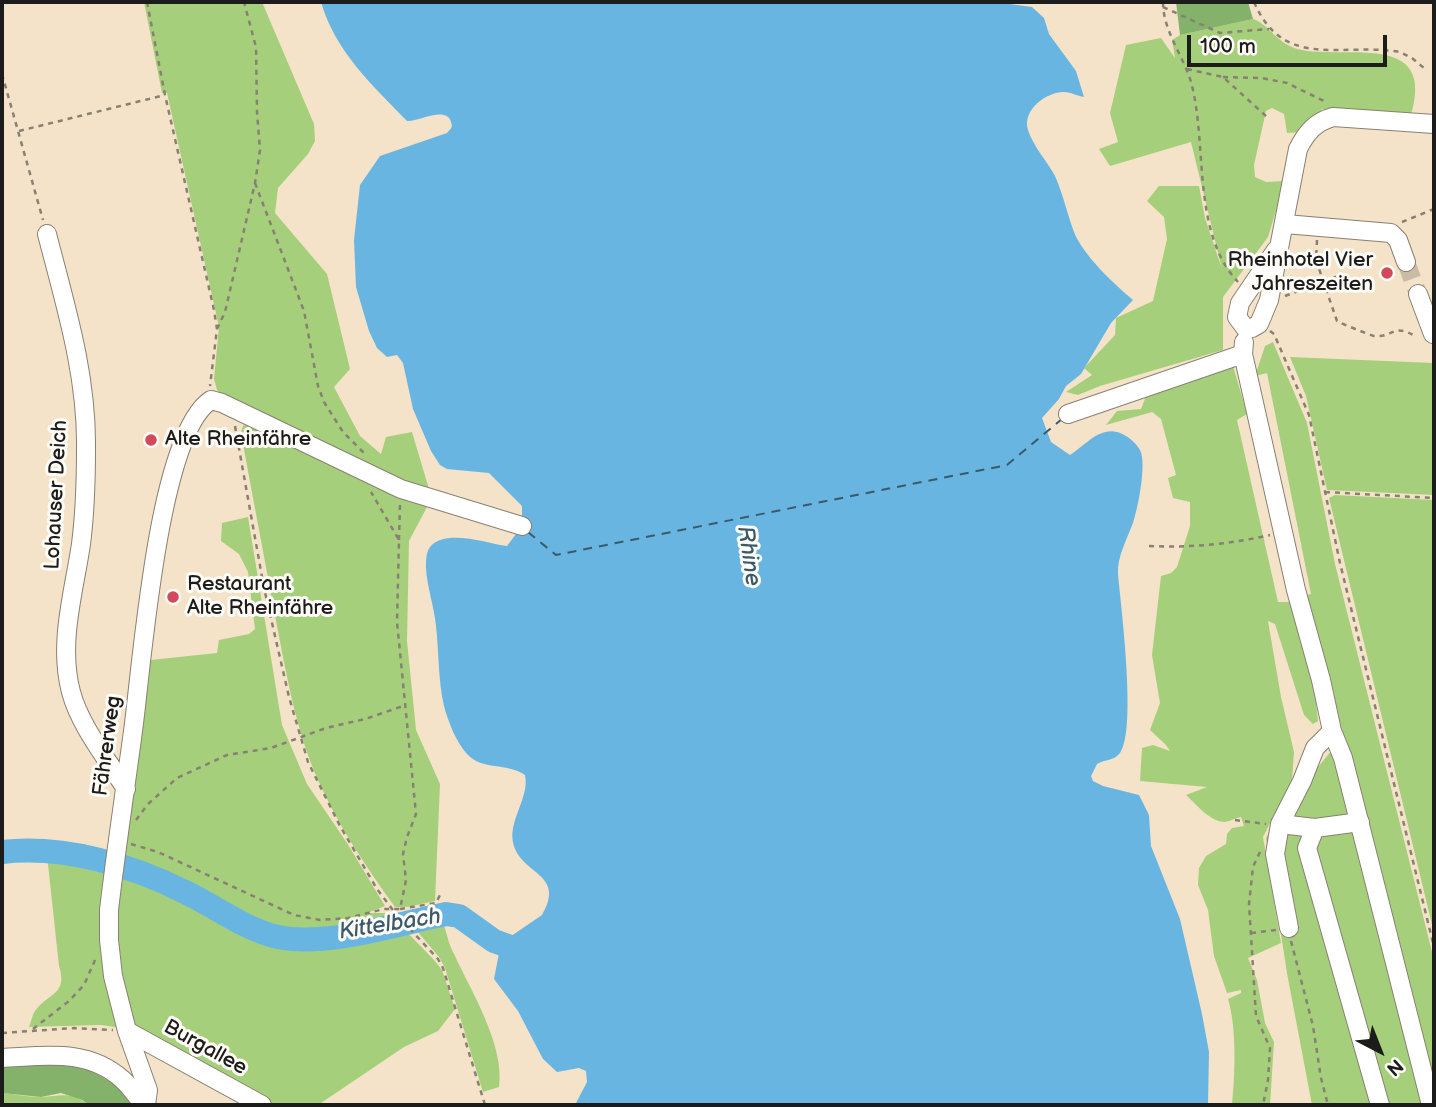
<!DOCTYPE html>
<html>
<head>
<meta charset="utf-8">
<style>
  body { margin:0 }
  #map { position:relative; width:1436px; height:1107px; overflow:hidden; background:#f4e3c8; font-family:"Balsamiq Sans",sans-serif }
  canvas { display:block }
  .frame { position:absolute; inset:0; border:4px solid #1c1c1c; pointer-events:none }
  .north { position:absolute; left:1345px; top:1016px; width:70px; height:70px; -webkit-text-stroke:5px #fdfcf7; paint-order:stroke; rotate:138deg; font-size:19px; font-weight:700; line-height:28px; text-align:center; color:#1c1c1c }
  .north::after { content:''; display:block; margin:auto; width:24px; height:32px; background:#1c1c1c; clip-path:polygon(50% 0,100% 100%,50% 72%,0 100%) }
  .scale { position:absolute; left:1187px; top:35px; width:200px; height:32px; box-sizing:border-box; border:4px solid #1c1c1c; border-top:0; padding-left:9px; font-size:21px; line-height:24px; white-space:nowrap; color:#1c1c1c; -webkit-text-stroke:5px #fdfcf7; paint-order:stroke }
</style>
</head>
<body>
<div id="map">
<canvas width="1436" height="1107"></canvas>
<div class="frame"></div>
<div class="north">N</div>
<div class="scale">100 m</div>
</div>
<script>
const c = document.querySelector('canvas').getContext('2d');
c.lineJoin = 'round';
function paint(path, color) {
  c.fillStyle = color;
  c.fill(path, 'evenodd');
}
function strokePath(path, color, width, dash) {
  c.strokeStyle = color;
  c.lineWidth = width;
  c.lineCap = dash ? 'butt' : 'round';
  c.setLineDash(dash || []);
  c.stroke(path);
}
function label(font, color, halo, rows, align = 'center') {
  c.font = font + ' "Balsamiq Sans",sans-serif';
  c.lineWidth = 6;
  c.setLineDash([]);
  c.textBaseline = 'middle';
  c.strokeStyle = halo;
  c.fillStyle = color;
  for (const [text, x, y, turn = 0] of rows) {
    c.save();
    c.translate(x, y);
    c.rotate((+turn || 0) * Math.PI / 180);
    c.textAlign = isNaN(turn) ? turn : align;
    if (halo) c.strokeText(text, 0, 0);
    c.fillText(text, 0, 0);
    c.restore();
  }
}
paint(new Path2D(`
  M144 2H262L314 124 315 141 308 154 278 188 275 213 327 274 350 369 334 387 360 436 381 454 386 437 412 432 429 489 405 483 225 397 217 390 214 379 219 327 167 93H162Z
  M1253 19C1271 25 1276 45 1302 50 1347 59 1436 31 1411 115L1322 109 1302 132 1287 133 1284 114 1272 108 1266 111 1254 165 1255 177 1266 182 1285 181 1268 237 1223 297V350L1100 386 1078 395 1066 392 1092 375 1084 368 1115 335 1116 318 1153 301 1167 239 1164 217 1147 201 1159 186H1199L1205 218 1222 269 1191 142 1110 166 1099 149 1118 142 1110 113 1126 45 1161 38 1175 58 1172 40 1180 35Z
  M1273 342 1307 423 1335 564 1434 960V1096L1303 596 1311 594 1267 373 1255 376 1265 346Z
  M1290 357 1434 363V495L1327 490 1306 396Z
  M1233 366 1247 414 1237 420 1278 602H1292L1314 685 1318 721 1313 724 1304 715 1275 624 1268 621 1281 697 1294 752 1292 780 1263 837 1281 943 1248 958 1257 980 1265 1023 1274 1042 1270 1105H1232C1235 1074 1237 1029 1228 999L1241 993V990L1227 993 1214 956 1208 910 1198 885 1199 868 1206 856 1226 844 1227 834 1232 828 1244 826 1241 817C1236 818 1230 821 1225 822 1210 822 1196 804 1186 795L1207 787 1140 781 1142 748 1153 745 1170 751 1166 745 1150 730 1160 703 1152 655 1161 576 1171 573 1177 567 1190 526V502L1173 498 1168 478 1176 475 1161 419 1152 412 1106 425 1117 411 1141 409 1146 396Z
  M249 424 395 495 427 507 409 541 407 641 416 730 440 784 435 901 407 907H395C366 867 338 825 318 780 295 728 286 671 275 616 264 555 252 494 241 433L243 426Z
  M1335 495 1434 500V933L1329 498Z
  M248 517 282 725 307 784 347 843 385 906 367 913H389L393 920C343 930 311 943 261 927L122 854 146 668 151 660 217 653 219 640 249 634 255 629 248 572 239 554 221 541 222 523Z
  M1332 750 1428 1105H1312L1287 973 1266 838 1301 774 1309 778Z
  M47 855 75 858 106 868 122 1028 101 1025 29 1027C31 1023 32 1015 35 1011 49 992 68 995 59 966Z
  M117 867 135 873C181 896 267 950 317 945 345 942 373 932 401 926L434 960 442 970 455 1009 438 1031 404 1047 318 1105H276L130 1030 117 975Z
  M442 918C446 930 448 943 454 954 471 991 505 1045 499 1087L483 1092 445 968 439 957 411 924Z
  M2 1093C14 1094 28 1097 41 1097 63 1096 68 1091 89 1105H2Z`), '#a6cf7b');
paint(new Path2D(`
  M1176 2H1248L1253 19 1180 35Z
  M64 1062C97 1072 112 1079 135 1105H89L82 1100 61 1093 41 1097 2 1093V1066Z`), '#84b26b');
paint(new Path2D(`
  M321 2H995L1032 7 1044 18 1049 34 1076 71 1084 97C1077 96 1071 92 1064 92 1046 92 1022 110 1028 130 1033 146 1047 161 1055 176 1063 194 1067 213 1074 232 1083 255 1114 284 1133 300L1111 323 1081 374 1066 386 1059 399 1042 418 1051 442 1070 455C1090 442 1104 420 1129 438 1133 441 1137 445 1140 450 1147 463 1138 508 1133 523 1127 539 1117 557 1118 574 1121 607 1137 730 1120 753 1114 761 1105 759 1097 764L1091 776 1093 781 1103 786 1139 795 1149 815 1151 846 1180 919 1202 1014 1209 1052 1208 1105H575L587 1082 586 1071 579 1068 557 1072 543 1059 518 1011 494 979 501 943 542 915C566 874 523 875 514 846 506 822 530 799 525 775 506 762 483 771 467 754 456 742 448 721 444 706 438 680 439 652 436 626 434 606 427 587 426 568 426 561 426 552 430 547 446 528 488 544 507 546L522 526V506L489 473 447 469 440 465 431 451 413 409 403 363 397 355 387 357 377 348 369 331 356 287 354 240 360 185 380 156 447 133C451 128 453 128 451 122 447 105 418 122 407 121 372 85 335 51 321 2Z`), '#69b5e2');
strokePath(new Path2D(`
  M2 852C64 845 132 865 187 893 216 907 246 930 278 937 328 947 396 924 446 914L459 916 494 941 530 954`), '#69b5e2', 24);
strokePath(new Path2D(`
  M528 532 556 555 1007 465 1062 419`), '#3b596b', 2, [9, 7]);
strokePath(new Path2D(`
  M1406 262 1418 294`), '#c9bba6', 18, [18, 9]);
const minor = new Path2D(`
  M1285 224 1391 233 1398 240 1406 262
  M47 234C65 304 87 374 86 448 86 479 85 513 81 544 74 592 58 643 71 692 80 726 107 759 126 789
  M1418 294 1433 334
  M1246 329 1252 328 1259 324 1269 300 1298 149C1306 133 1315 122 1333 117L1434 124
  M1246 329 1237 317 1240 303 1276 250
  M1243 354 1296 590 1321 680 1332 731 1343 758 1431 1105
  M1068 414 1243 354 1244 342
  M1332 731 1315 748 1302 781 1280 824 1315 828 1360 822
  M1280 824 1275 854 1289 928
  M1315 828 1307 848 1380 1105
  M127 1031 262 1105
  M2 1058C45 1056 88 1048 123 1080 131 1087 137 1097 144 1105
  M146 1105 148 1090 127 1031 113 976 109 940V910C116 850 125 791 133 731 142 665 158 434 211 400L222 403 401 489 522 526`);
strokePath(minor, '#888072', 20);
strokePath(new Path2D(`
  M147 2 165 95 214 310 217 329 210 386
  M1163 2C1163 31 1183 55 1191 82 1208 144 1191 232 1238 282
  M1254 2C1284 71 1340 42 1400 52L1412 58 1424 68
  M1163 7 1220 33 1269 29
  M1187 69 1223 77 1267 117
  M2 74 43 220
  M1223 77 1262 78 1287 83 1326 102
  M19 131 165 95
  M255 183 304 311 318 386 324 402 343 432 365 454
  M1402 222 1434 209
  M1317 240 1316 260 1337 321C1340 323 1370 335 1374 336 1395 338 1391 322 1417 337
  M1285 296 1341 275
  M217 329 225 312 255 183 260 150 257 112 256 47 244 2
  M1270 331 1274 334 1309 415 1340 563 1434 947
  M235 426 264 588 289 697 308 762 340 826 377 889 396 914 438 959 443 968 485 1105
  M1325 492 1434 498
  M399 540 400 505
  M1149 546C1191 548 1230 544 1270 535
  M136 820 148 804 177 778 227 755 271 748 326 728 365 719 406 705
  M1235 820 1266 824
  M131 844 158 852 294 915 320 920 348 918 384 909H400L406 880 403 854 407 837 416 814 397 622 399 540 371 492
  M1260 852 1253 867 1249 904 1256 1016 1270 1048 1268 1080 1263 1105
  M400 909 436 903 442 891
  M1251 933 1276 930
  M1291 941 1313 1026 1321 1078 1328 1105
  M33 1029 69 1001 84 985 95 960
  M2 1033 74 1028 113 1030`), '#888072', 2.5, [5, 5]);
strokePath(minor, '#fff', 18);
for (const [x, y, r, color] of [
  [1387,273,7,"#d1495b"],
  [151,440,7,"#d1495b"],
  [173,597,7,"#d1495b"]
]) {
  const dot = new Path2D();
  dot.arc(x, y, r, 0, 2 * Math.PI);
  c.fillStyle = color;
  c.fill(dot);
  strokePath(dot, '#fdfcf7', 2.5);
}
label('21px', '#1c1c1c', '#fdfcf7', [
  ["Rheinhotel Vier",1373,261,"right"],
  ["Jahreszeiten",1373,285,"right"],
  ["Alte Rheinfähre",165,440],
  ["Restaurant",187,585],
  ["Alte Rheinfähre",187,609]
], 'left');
label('21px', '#1c1c1c', '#fdfcf7', [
  ["Lohauser Deich",57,495,-87],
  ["Fährerweg",108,746,-82],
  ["Burgallee",205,1048,29]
]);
label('italic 23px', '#3b596b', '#fdfcf7', [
  ["Rhine",748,556,82],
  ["Kittelbach",390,925,-9]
]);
</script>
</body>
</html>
